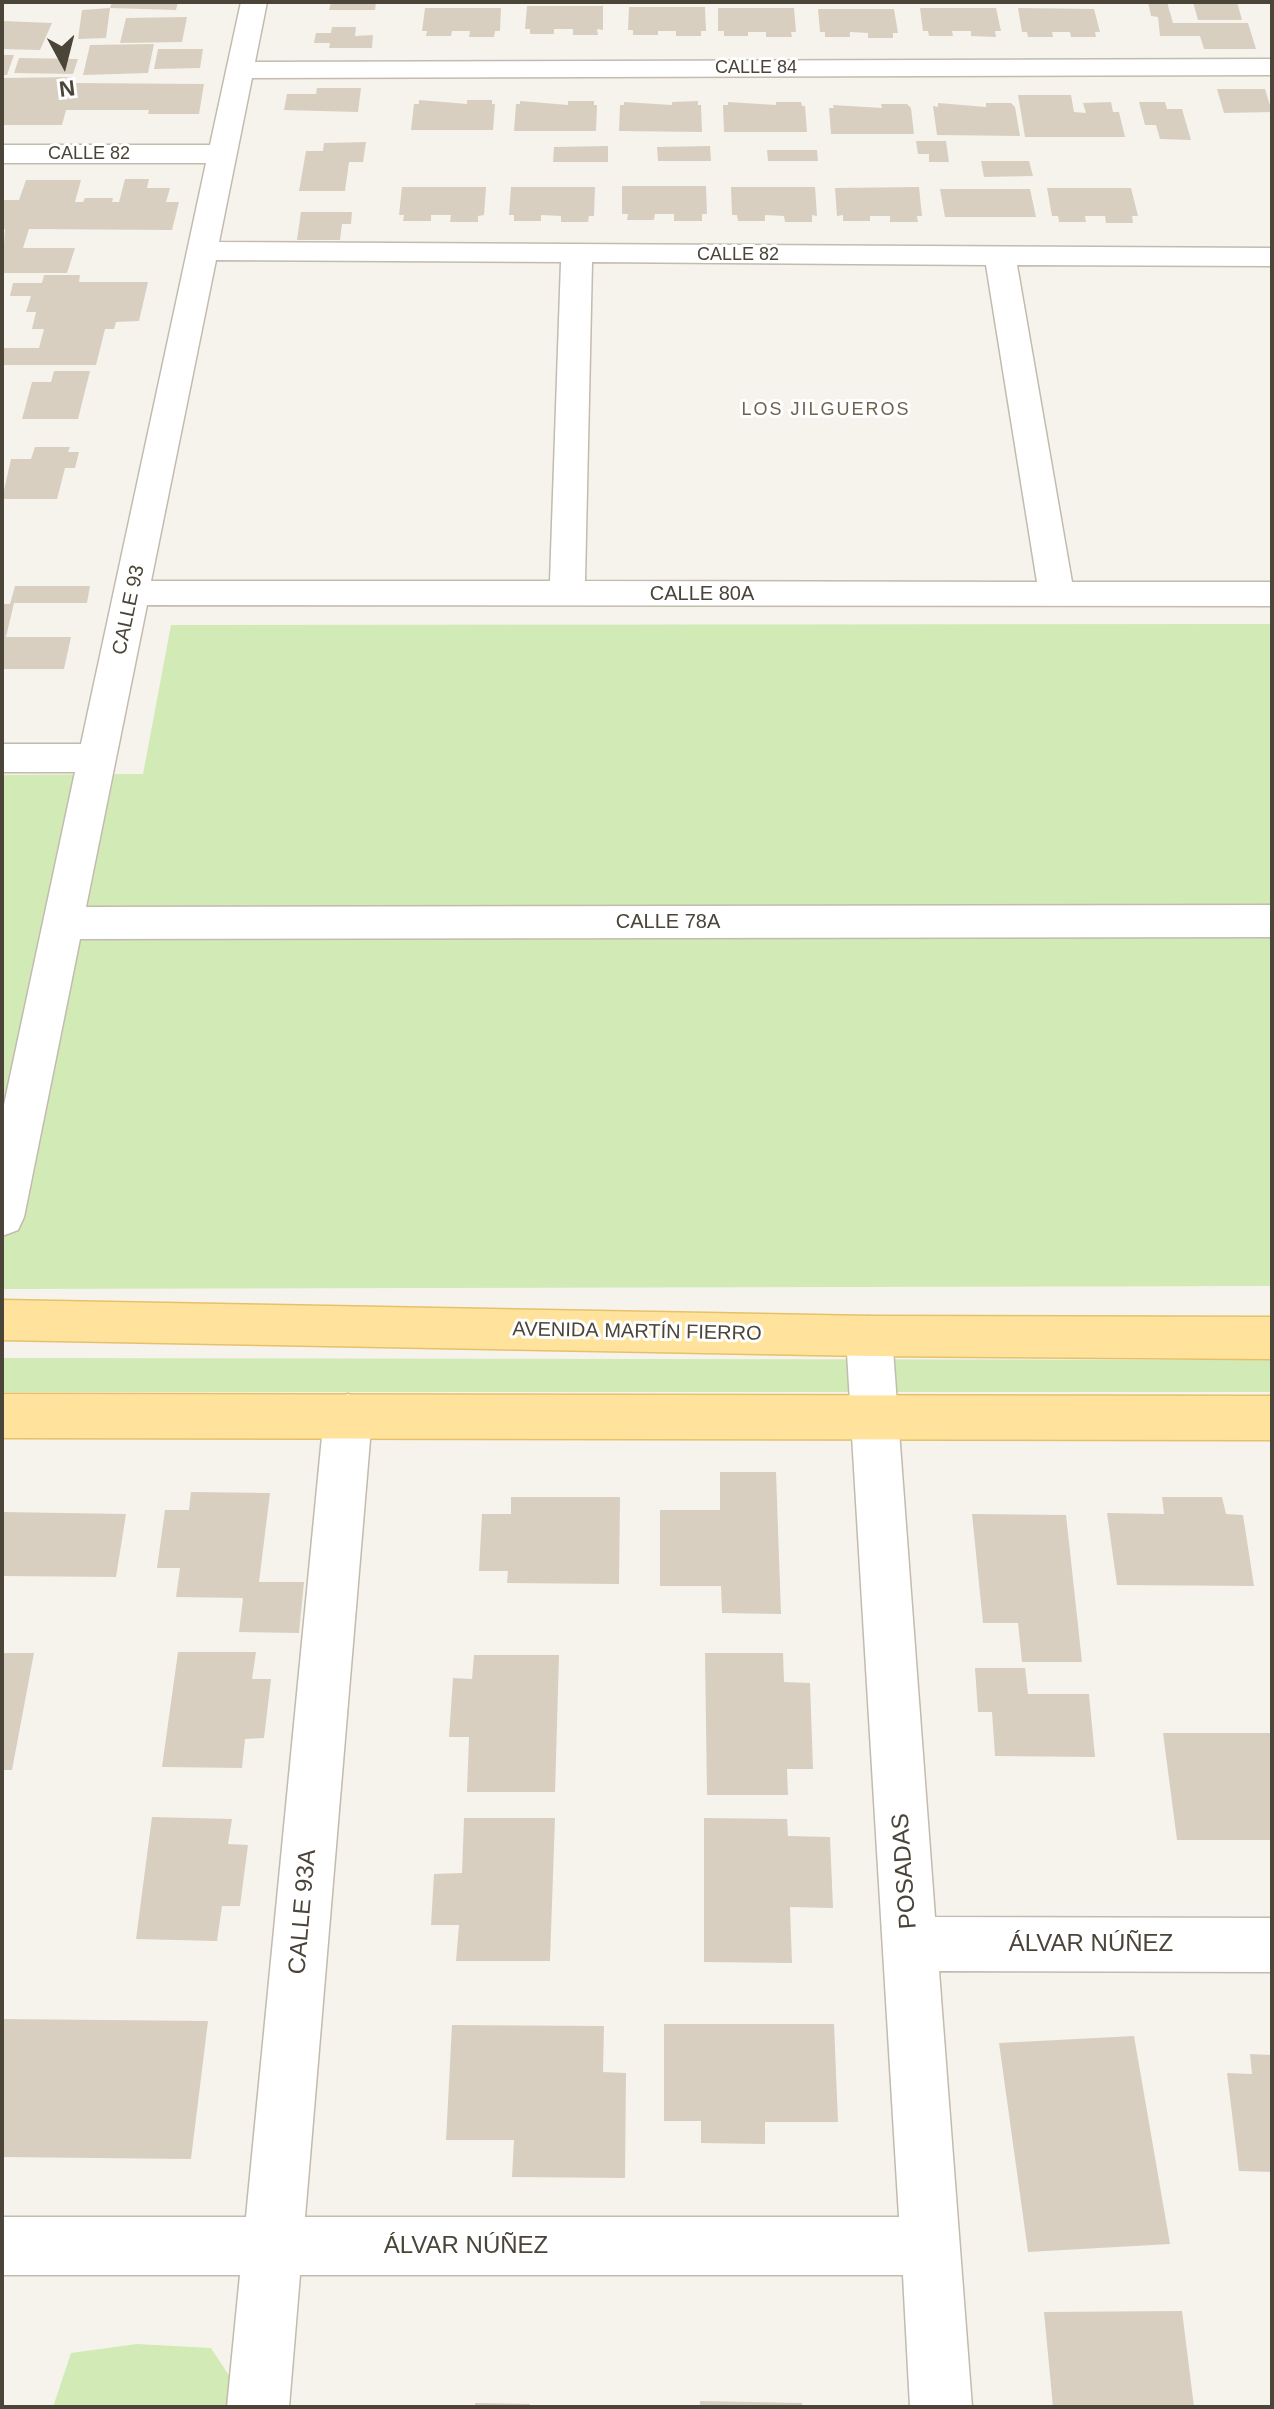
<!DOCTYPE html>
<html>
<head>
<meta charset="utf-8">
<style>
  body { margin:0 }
  #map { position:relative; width:1274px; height:2409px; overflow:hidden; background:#f6f3ec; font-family:Arial,sans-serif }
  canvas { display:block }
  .frame { position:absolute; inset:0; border:4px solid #4b4439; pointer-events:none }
  .north { position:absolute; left:24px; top:24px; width:80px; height:80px; -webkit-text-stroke:6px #fff; paint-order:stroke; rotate:173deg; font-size:22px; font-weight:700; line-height:32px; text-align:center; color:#4b4439 }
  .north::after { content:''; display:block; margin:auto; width:28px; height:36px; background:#4b4439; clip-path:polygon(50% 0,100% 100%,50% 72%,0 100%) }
</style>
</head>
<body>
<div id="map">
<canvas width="1274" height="2409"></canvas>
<div class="frame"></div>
<div class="north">N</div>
</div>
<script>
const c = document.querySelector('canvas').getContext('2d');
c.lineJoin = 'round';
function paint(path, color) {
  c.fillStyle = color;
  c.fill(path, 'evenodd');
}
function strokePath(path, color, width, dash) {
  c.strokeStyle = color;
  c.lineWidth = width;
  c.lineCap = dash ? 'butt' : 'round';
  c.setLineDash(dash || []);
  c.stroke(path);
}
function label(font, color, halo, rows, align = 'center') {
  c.font = font + ' Arial,sans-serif';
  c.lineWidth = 6;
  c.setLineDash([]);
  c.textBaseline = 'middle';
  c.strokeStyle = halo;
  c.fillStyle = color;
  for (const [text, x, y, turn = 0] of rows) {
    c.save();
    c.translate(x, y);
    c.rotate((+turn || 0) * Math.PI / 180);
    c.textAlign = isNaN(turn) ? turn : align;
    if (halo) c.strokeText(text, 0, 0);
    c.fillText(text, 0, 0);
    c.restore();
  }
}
paint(new Path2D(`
  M1272 624V1286L2 1289V775L143 774 171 625Z
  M2 1358 1272 1360V1392H2Z
  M137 2344 211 2348 230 2377 227 2407H53L71 2353Z`), '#d2eab5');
paint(new Path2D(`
  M112 2H178L176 10 110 8Z
  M331 2H376L375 10H329Z
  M1148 2H1167L1173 23H1248L1256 49H1204L1200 36H1160L1158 17 1151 16Z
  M1193 2H1237L1242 20H1198Z
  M527 6H603V30L597 29 598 35H573V29H554V34H530V29H525Z
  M629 7H705L706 31H701V36H676V31H658V35H633V30H628Z
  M110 8 106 38 78 39 82 10Z
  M425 8H501L500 31H495L494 37H469L470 31H452L451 36H426L427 31H422Z
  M718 8H794L796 32H791L792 37H766V32H748V36H724V31H718Z
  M920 8H996L1001 31H995L996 37 971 36V31H952L953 36H929L928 31H923Z
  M1018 8 1094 9 1100 32H1095L1096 37H1071L1070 32H1052L1053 37H1028L1027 32H1022Z
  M818 9H894L898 33H893V38H868V33L850 32V37H825V32H820Z
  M187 17 182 42 120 43 126 18Z
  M2 21 52 23 40 50 2 49Z
  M332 27H356L355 36 373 35 372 48H329L330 43H314L316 33H331Z
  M154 44 148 73 83 75 90 45Z
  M158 49H203L200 68 154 69Z
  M2 55H14L7 75H2Z
  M19 58 78 59 73 74 14 73Z
  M75 77 73 83 204 84 199 114H148L149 110H66L62 125H2V78Z
  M317 88H361L358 112 284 110 287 94H316Z
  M1217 89H1265L1272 112 1224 113Z
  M1018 95H1071L1074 112 1086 113 1083 103 1111 102 1113 112H1119L1125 137H1025Z
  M419 100 467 104V100H492V104H495L493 130H411L414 104H419Z
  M520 101 568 105V101H594V105H597L596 131H514L516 104H520Z
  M698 101V105H701L702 132 619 131 620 105H624V102L672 105V102Z
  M728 102 776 105V102H801L802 106H805L807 132H724L723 105H728Z
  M1139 102H1165L1167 109H1182L1191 140 1160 139 1156 125H1145Z
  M938 103 986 107V103H1011L1015 107 1020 136 937 135 933 106 938 107Z
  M881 104H907L911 108 914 134H831L829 108H834L833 105 882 108Z
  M916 141H946L949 162H929V154H918Z
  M366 142 363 162H349L345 191H299L306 151H323L324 143Z
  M608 146V162H553L554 147Z
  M710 146 711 161H658L657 147Z
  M767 150H817L818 161H768Z
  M981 161H1029L1033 176 984 177Z
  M125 179H149L147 188H170L166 202H179L172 230 29 229 23 248H75L67 273H2L5 229H2V200H19L26 180H81L75 202H83L85 198H113L112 202H119Z
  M622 186H706L707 214H702V221H674V214H655L654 220H627L628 214H622Z
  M402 187H486L484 215 478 216V222H450L451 215H431V221H403L404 215H399Z
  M511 187H595L594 216H589L588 222H561V216L541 215V221H514V215H509Z
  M731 187H815L817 216 812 215V222H785L784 216 765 215V221H738L737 215H732Z
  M919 187 922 216H917L918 222H890V216H870V221H843V215L837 216 835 188Z
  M1047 188H1131L1138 216H1132L1133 223H1106L1105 216H1085L1086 222H1059L1058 216H1052Z
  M940 189H1030L1036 217H945Z
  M301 212H352L351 224H342L340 240H297Z
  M44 275H80L79 282H148L139 321 116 322 114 329H105L96 365H2V348H39L44 329H32L36 312H26L31 296H10L13 283H42Z
  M54 371H90L78 419H22L32 382H51Z
  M35 447H70L68 452H79L75 468H65L57 499H2L11 459H31Z
  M15 586H90L87 603H14L6 637H71L64 669H2V604H10Z
  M720 1472H776L781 1614 722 1613 721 1586H660V1510H720Z
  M191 1492 270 1493 259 1582H304L299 1633 239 1632 243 1598 176 1597 180 1568H157L165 1510H189Z
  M511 1497H620L619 1584 507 1583 508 1571H479L482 1514H511Z
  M1162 1497H1222L1226 1514 1243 1515 1254 1586 1117 1585 1107 1513 1164 1514Z
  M2 1512 126 1514 116 1577 2 1576Z
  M972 1514 1066 1515 1082 1662H1022L1018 1623H983Z
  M178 1652H256L252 1679H271L264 1738 245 1739 242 1768 162 1767Z
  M2 1653H34L12 1770H2Z
  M705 1653H783L784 1682 810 1683 813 1769H787L788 1795H707Z
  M474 1655H559L555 1792H467L469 1737H449L453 1678 472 1679Z
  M975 1668H1025L1028 1694H1089L1095 1757 995 1756 992 1712H978Z
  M1163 1733H1272V1840H1177Z
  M152 1817 232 1819 228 1844 248 1845 240 1906H222L217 1941 136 1939Z
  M464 1818H555L550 1961H456L459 1925H431L434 1874 462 1873Z
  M704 1818 787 1819 788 1836 830 1837 833 1908 790 1907 792 1963 704 1962Z
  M2 2019 208 2021 191 2159 2 2157Z
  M664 2024H834L838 2122H765V2144L701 2143V2121H664Z
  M452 2025 604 2026 603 2072 626 2073 625 2178 512 2177 514 2140H446Z
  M1134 2036 1170 2244 1028 2252 999 2043Z
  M1250 2054 1272 2055V2172L1239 2171 1227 2073 1252 2074Z
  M1182 2311 1194 2407H1053L1044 2312Z
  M700 2401 802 2403V2407H700Z
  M475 2403 530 2404V2407H475Z`), '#d8cfc1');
const minor = new Path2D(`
  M241 2H267L255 62 1272 59V75L252 78 219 242 1272 248V266L1017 265 1072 582H1272V606L147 605 86 907 1272 905V937L80 939 24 1217 18 1230 2 1236V1114L75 772H2V744H81L206 163H2V145H210ZM216 260 561 262 550 581H151ZM592 262 986 265 1037 582 585 581Z
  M869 1316 885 1322 892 1336 935 1917 1272 1918V1972L939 1971 972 2407H910L903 2275H300L289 2407H227L240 2275H2V2217H246L324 1416 331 1401 348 1394 365 1401 372 1416 305 2217H899L846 1336 853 1322Z`);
const major = new Path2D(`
  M2 1300 869 1316 1272 1317V1359L869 1356 2 1340Z
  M2 1394 1272 1396V1440L2 1438Z`);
strokePath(minor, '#c2bbae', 3);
strokePath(major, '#e6c16a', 3);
paint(minor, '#fff');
paint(major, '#ffe39c');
label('18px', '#4b4439', '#fff', [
  ["CALLE 84",756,68],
  ["CALLE 82",89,154],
  ["CALLE 82",738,255]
]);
c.letterSpacing = '2px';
label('18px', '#6e6250', '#fff', [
  ["LOS JILGUEROS",826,410]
]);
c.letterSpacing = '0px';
label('20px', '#4b4439', '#fff', [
  ["CALLE 80A",702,594],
  ["CALLE 93",129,610,-78],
  ["CALLE 78A",668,922],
  ["AVENIDA MARTÍN FIERRO",637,1332,1]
]);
label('24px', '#4b4439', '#fff', [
  ["POSADAS",905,1871,-94],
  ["CALLE 93A",303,1912,-85],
  ["ÁLVAR NÚÑEZ",1091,1944],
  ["ÁLVAR NÚÑEZ",466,2246]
]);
</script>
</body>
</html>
